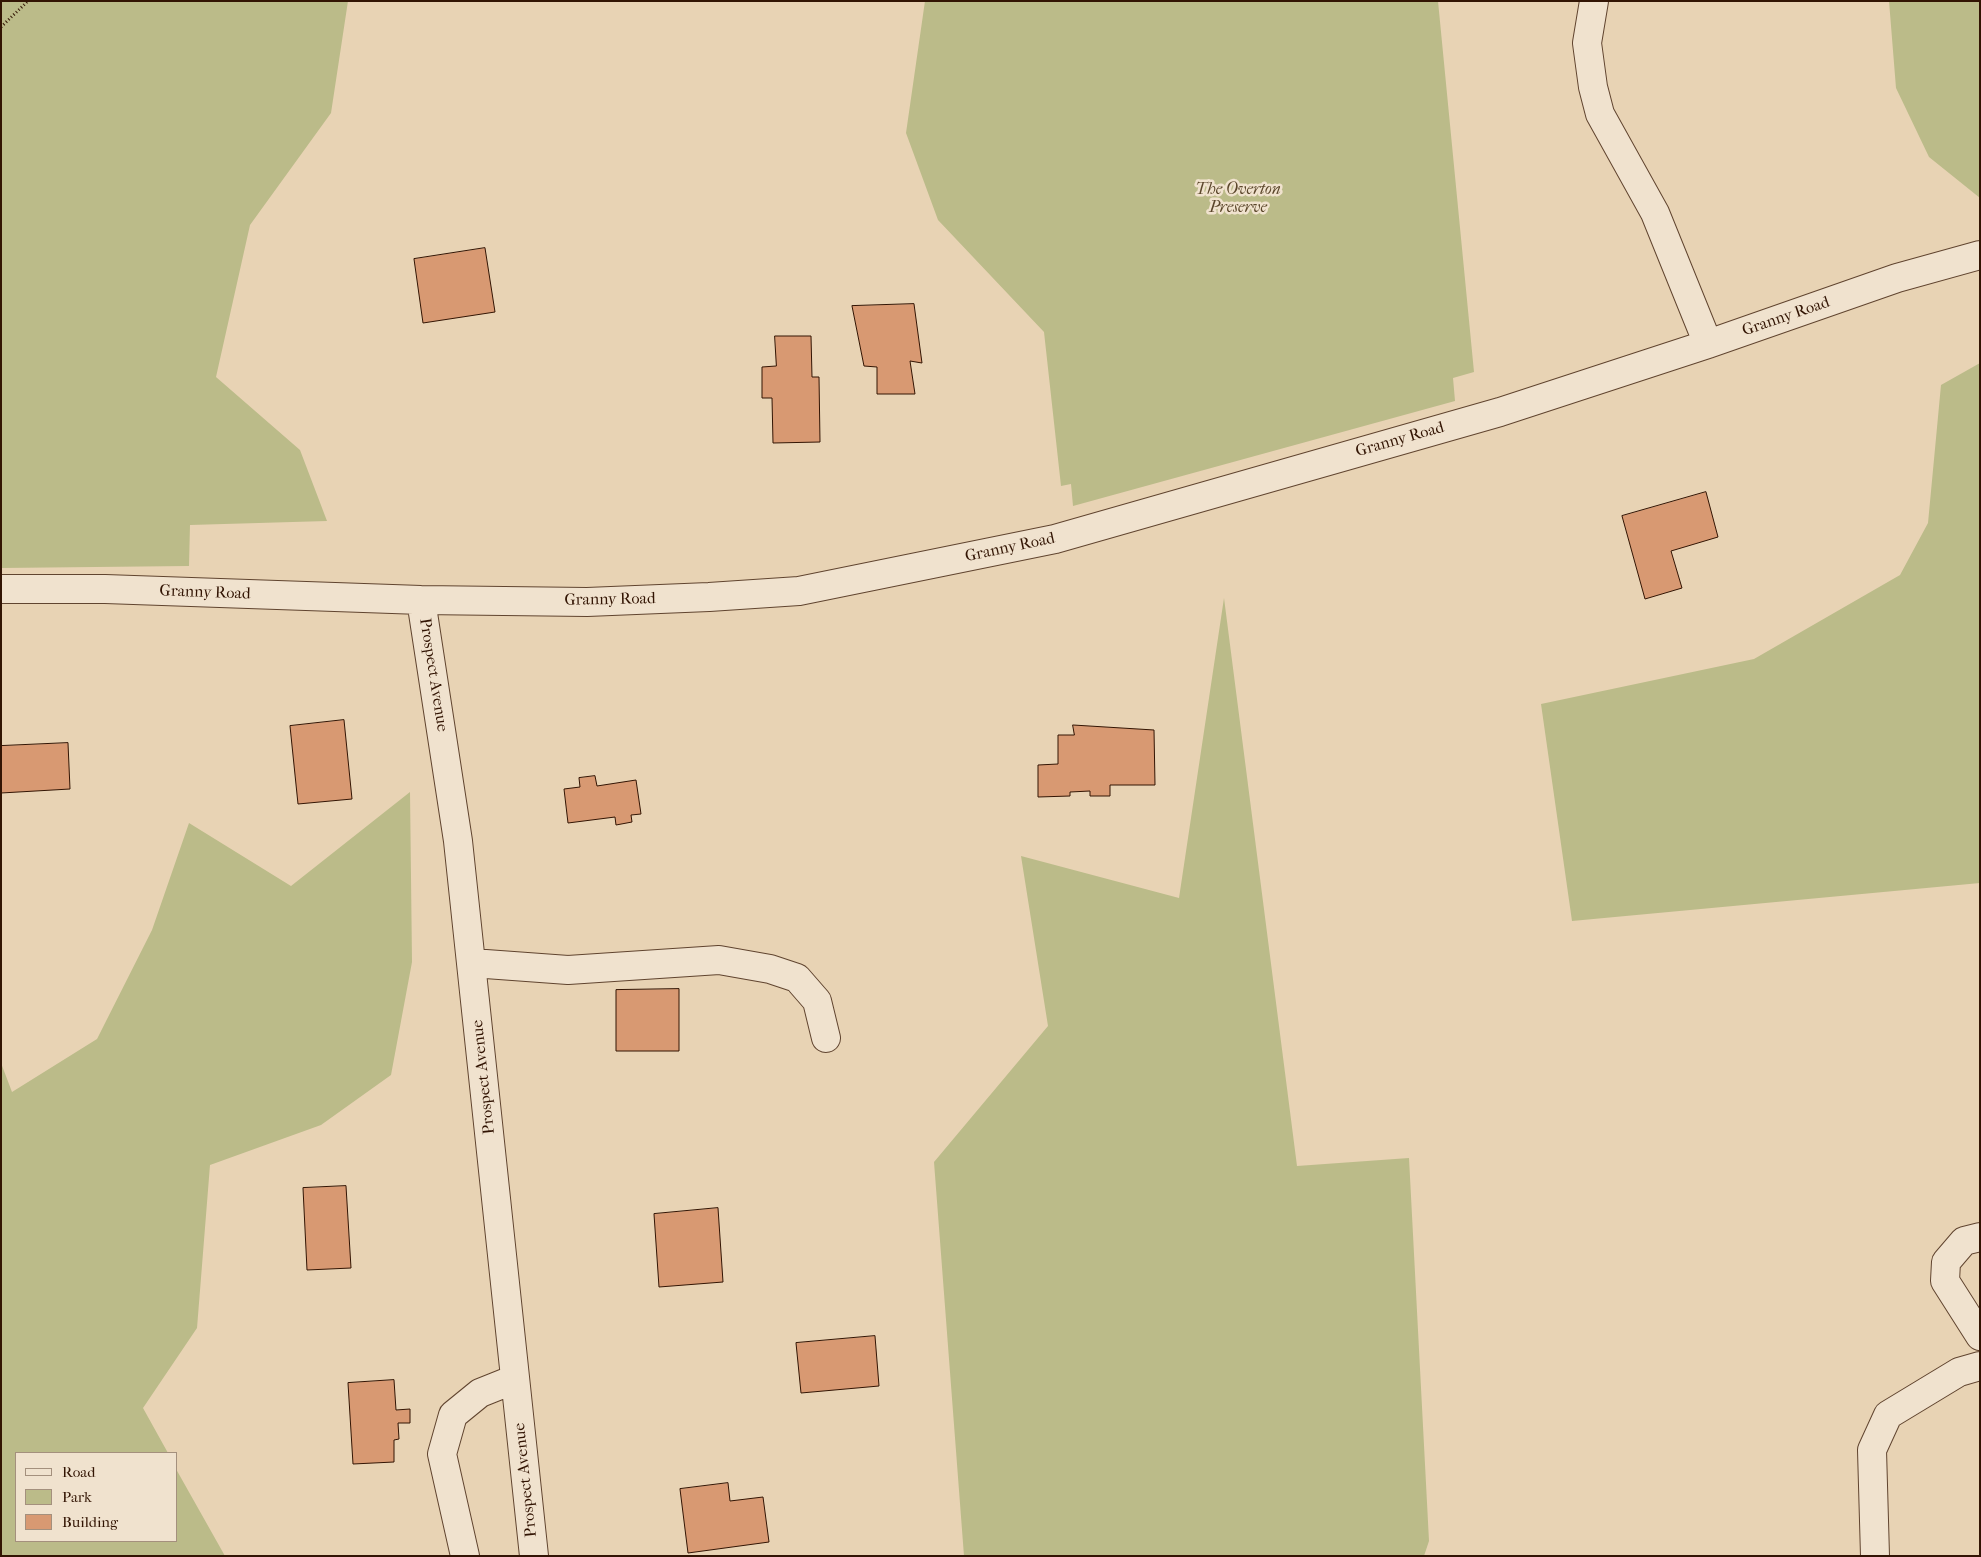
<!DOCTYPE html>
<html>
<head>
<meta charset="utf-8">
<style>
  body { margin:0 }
  #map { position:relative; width:1981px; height:1557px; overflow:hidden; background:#e8d3b4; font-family:"IM FELL French Canon",serif }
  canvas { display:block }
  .frame { position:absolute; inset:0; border:2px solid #321403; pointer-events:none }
  .legend { position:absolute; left:15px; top:1452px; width:162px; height:90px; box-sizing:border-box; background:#f0e2ce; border:1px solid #a4907d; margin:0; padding:6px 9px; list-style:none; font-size:15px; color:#321403 }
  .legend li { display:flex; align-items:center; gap:10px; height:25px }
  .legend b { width:25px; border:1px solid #a4907d }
</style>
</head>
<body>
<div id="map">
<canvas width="1981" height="1557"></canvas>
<div class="frame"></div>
<ul class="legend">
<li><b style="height:6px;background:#f0e2ce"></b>Road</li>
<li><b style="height:14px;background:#bbbb89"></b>Park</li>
<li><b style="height:14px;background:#d89972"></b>Building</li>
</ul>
</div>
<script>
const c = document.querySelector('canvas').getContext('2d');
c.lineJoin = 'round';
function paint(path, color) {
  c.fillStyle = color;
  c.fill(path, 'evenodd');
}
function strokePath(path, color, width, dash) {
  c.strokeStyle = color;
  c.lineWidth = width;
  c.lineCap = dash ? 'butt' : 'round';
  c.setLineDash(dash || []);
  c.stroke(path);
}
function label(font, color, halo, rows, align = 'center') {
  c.font = font + ' "IM FELL French Canon",serif';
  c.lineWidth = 5;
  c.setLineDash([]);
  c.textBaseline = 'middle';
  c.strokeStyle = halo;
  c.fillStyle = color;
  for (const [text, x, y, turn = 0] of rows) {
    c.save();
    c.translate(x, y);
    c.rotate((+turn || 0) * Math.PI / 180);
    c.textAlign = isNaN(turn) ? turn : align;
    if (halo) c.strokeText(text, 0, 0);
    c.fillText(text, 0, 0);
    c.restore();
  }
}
paint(new Path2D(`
  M1 1H348L331 113 250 225 216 377 300 450 327 521 190 525 189 566 1 568Z
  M925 1H1438L1474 372 1453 378 1455 401 1073 506 1071 484 1061 486 1044 332 938 220 906 133Z
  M1889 1H1980V198L1929 157 1896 88Z
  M1980 363V883L1572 921 1541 704 1754 659 1900 575 1928 523 1941 385Z
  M1224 598 1297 1166 1409 1158 1429 1541 1424 1556H964L934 1162 1048 1026 1021 856 1179 898Z
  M410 792 412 962 391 1075 321 1125 210 1165 197 1328 143 1408 168 1453H16V1541H176V1469L225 1556H1V1063L12 1092 97 1039 152 930 189 823 291 886Z`), '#bbbb89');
const building = new Path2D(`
  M485 248 495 312 423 323 414 259Z
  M914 304 922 363 910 361 915 394H877V367L864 366 852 306Z
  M775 336H811L812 377H819L820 442 773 443 772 398H762V367L776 366Z
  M1706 492 1718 537 1671 551 1682 588 1645 599 1622 516Z
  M344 720 352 799 298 804 290 726Z
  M1073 725 1154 730 1155 785H1110V796H1090V791L1070 792V796L1038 797V765L1058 764V735H1074Z
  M68 743 70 789 1 793V746Z
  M595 776 597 786 636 780 641 814 631 815 632 822 616 825 615 817 568 823 564 789 580 787 579 778Z
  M679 989V1051H616V990Z
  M346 1186 351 1268 307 1270 303 1188Z
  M718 1208 723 1282 659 1287 654 1214Z
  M875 1336 879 1386 801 1393 796 1343Z
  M394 1380 396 1410 410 1409V1423H398L399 1439 394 1440V1462L353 1464 348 1383Z
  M728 1483 730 1501 763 1497 769 1542 688 1553 680 1489Z`);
paint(building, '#d89972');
strokePath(building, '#321403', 1);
const minor = new Path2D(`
  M1594 1 1587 43 1593 87 1600 114 1655 213 1708 344
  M1 589H105L421 600 587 602 709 597 799 591 1055 539 1500 412 1708 344 1897 278 1980 255
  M421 600 458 841 534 1556
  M472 963 568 970 719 960 770 969 797 978 817 1001 826 1038
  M1980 1237 1964 1241 1946 1262 1945 1281 1980 1336
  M465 1556 442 1454 453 1415 480 1393 515 1379
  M1875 1556 1872 1450 1888 1415 1959 1372 1980 1366`);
strokePath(minor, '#60442f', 30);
strokePath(new Path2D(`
  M1 27 28 1`), '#321403', 3, [1, 2.5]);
strokePath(minor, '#f0e2ce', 28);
label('italic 16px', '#5b462b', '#f0e2ce', [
  ["The Overton",1238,190],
  ["Preserve",1238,208]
]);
label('16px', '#321403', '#f0e2ce', [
  ["Granny Road",1786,317,-19],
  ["Granny Road",1400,440,-16],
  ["Granny Road",1010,548,-12],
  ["Granny Road",205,593,2],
  ["Granny Road",610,600,-1],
  ["Prospect Avenue",433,675,81],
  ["Prospect Avenue",484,1077,-96],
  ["Prospect Avenue",526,1480,-96]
]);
</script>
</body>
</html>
